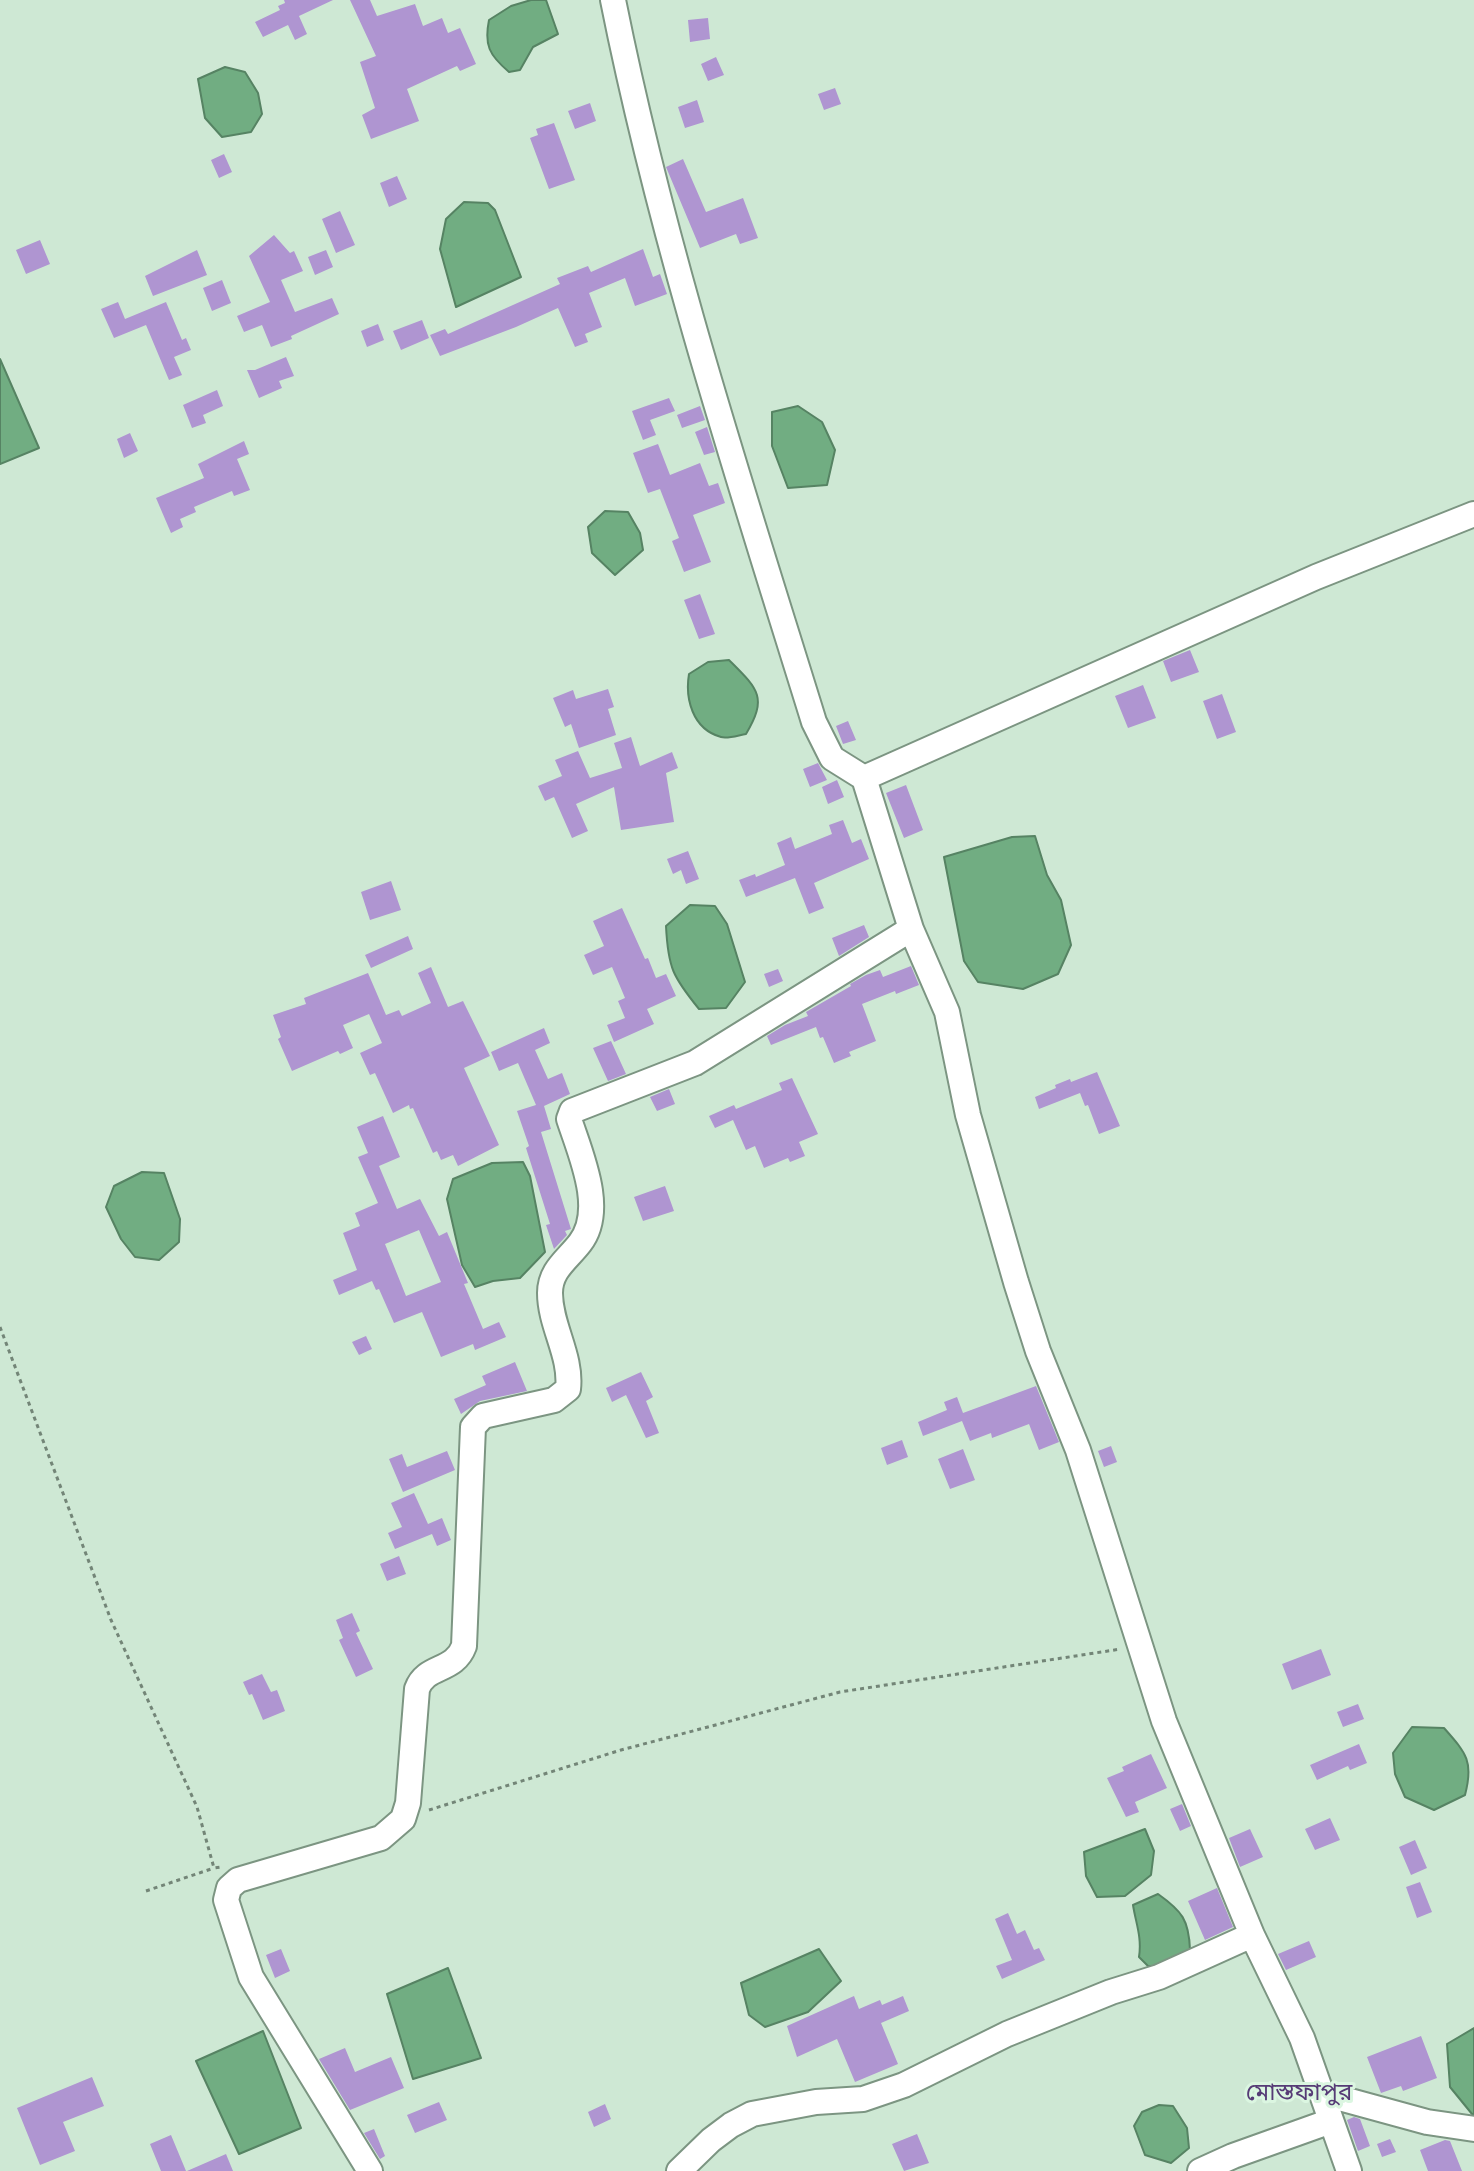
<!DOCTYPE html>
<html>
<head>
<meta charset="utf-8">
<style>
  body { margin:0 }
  canvas { display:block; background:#cee8d4 }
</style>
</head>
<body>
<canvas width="1474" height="2171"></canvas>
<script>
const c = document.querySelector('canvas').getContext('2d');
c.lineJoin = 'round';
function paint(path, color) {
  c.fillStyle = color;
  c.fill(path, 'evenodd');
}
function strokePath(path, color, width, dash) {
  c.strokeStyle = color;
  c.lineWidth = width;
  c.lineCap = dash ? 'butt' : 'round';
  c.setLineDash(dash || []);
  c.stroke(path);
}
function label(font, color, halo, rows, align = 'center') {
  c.font = font + ' "Fira Sans Condensed","Noto Sans Bengali",sans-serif';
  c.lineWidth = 6;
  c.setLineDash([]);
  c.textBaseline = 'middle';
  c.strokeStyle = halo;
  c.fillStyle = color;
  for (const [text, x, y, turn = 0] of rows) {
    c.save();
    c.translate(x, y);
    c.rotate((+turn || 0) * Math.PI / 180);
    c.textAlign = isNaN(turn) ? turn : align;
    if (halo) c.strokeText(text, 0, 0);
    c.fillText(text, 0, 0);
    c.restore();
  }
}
const water = new Path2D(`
  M531 0H546L558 34 533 47 520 70 509 72C489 55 484 45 489 20L511 6Z
  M225 67 245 72 258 93 262 114 251 132 222 137 205 118 198 79Z
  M464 202 488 203 495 210 521 277 456 307 440 249 446 219Z
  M0 359 39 448 0 464Z
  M798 406 822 422 835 450 827 485 788 488 772 446V412Z
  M605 511 628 512 640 533 643 550 615 575 592 553 588 527Z
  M729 660C758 689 768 697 746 734 739 735 728 739 721 737 692 729 685 698 689 674L708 662Z
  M1035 836 1047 875 1061 900 1071 945 1058 974 1023 989 978 982 964 961 944 857 1012 837Z
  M690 905 715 906 727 924 745 982 726 1008 699 1009C673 977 668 968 666 926Z
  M523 1162 530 1176 545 1252 520 1278 493 1281 475 1287 462 1265 447 1199 453 1179 492 1163Z
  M142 1172 164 1173 180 1219 179 1242 159 1260 135 1257 121 1239 106 1207 114 1186Z
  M1412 1727 1444 1728C1466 1753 1474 1761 1465 1795L1434 1810 1405 1797 1395 1774 1393 1753Z
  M1145 1829 1154 1851 1151 1875 1125 1896 1097 1897 1086 1876 1084 1852Z
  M1158 1894C1182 1911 1189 1920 1190 1950L1168 1966H1148L1139 1957C1142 1937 1136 1924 1133 1905Z
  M819 1949 841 1981 808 2012 765 2027 749 2015 741 1983Z
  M448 1968 481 2058 413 2079 387 1994Z
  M1474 2028V2114H1472L1450 2087 1447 2044Z
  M263 2031 301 2128 239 2154 196 2061Z
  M1159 2105 1173 2106 1187 2128 1189 2148 1171 2163 1145 2155 1134 2126 1142 2112Z`);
paint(water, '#71ad82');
strokePath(water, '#568363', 2);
paint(new Path2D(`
  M284 0H333L299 16 307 34 295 40 288 25 263 37 255 22 280 10 278 6 285 3Z
  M350 0H370L377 16 415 4 423 26 442 18 448 33 460 28 476 64 460 71 457 66 407 89 419 121 371 139 362 115 375 108 360 62 376 56Z
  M708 18 710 39 690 42 688 20Z
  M716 57 724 75 708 81 701 64Z
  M835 88 841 104 824 110 818 94Z
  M697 100 704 122 685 128 678 107Z
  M590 103 596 121 575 129 568 111Z
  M554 123 575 180 549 189 530 138 538 135 536 129Z
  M224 154 232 172 219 178 211 160Z
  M683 159 706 212 743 198 758 238 740 244 736 234 700 248 666 167Z
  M397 176 407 199 389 207 380 183Z
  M340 211 355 245 336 253 322 219Z
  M274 235 290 253 294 251 303 271 281 280 295 312 332 298 339 314 291 336 292 339 271 347 262 325 244 332 237 316 270 302 249 256Z
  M40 240 50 264 26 274 16 250Z
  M643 249 653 277 660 274 667 294 635 306 625 278 589 293 602 327 585 334 588 342 575 347 558 308 516 327 440 356 430 335 445 329 448 334 560 284 557 278 588 266 591 272Z
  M197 250 207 275 153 296 145 276Z
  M326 250 333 267 315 275 308 257Z
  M222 280 231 303 212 311 203 288Z
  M118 302 125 319 166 302 182 340 186 338 191 350 174 357 182 375 169 380 146 325 114 338 101 309Z
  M422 320 429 338 401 350 393 331Z
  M378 324 384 340 367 347 361 331Z
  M286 357 294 376 279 381 282 388 259 398 247 370H255Z
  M217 390 223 406 203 415 206 423 192 428 183 405Z
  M669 398 675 411 650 420 656 435 643 440 632 411Z
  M700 406 705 420 682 428 677 415Z
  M707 427 715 452 704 455 695 432Z
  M130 433 138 451 124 458 117 439Z
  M244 441 249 454 237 459 250 490 234 496 232 491 194 507 196 512 180 519 183 527 171 533 156 498 204 478 198 464Z
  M658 444 670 475 700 463 709 486 718 483 725 503 693 515 711 562 684 572 672 541 679 538 660 489 648 493 633 453Z
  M700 594 715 634 699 639 684 600Z
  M1190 650 1199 672 1171 682 1163 661Z
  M1143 685 1156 718 1128 728 1115 696Z
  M608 689 614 707 608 709 616 735 579 748 571 724 565 727 553 698 573 690 576 699Z
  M1222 694 1236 732 1217 739 1203 701Z
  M848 721 856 740 843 744 836 726Z
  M631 737 640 766 672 752 678 768 666 773 674 822 621 830 614 787 576 804 588 831 572 838 554 797 545 801 538 786 562 776 555 760 578 751 590 778 622 768 614 743Z
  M818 763 827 780 810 787 803 769Z
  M837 780 844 797 828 804 822 787Z
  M906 785 923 830 904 838 886 793Z
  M843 820 852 843 861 839 869 859 814 883 824 908 809 914 795 878 746 897 739 880 755 874 756 877 785 865 777 843 791 837 795 849 832 834 829 825Z
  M688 851 699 879 686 884 681 870 673 874 667 859Z
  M391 881 401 910 370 920 361 892Z
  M622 908 645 959 648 958 656 978 666 974 676 996 647 1009 654 1024 614 1042 607 1025 625 1018 618 1001 625 998 612 967 593 975 584 955 604 946 593 921Z
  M864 925 869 937 839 956 832 938Z
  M408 936 413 949 371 968 365 955Z
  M911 966 919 985 896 994 895 991 862 1004 876 1041 849 1052 851 1056 834 1063 823 1037 820 1038 816 1027 771 1045 767 1036 785 1025 808 1016 806 1012 851 986 850 984 866 975 880 970 883 977Z
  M431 967 448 1007 463 1001 490 1056 464 1068 499 1145 458 1166 453 1155 441 1160 437 1151 433 1153 413 1108 410 1109 409 1105 393 1113 375 1073 370 1075 360 1053 382 1043 369 1014 343 1025 353 1048 340 1054 338 1051 292 1071 278 1039 281 1037 273 1015 306 1004 304 998 368 973 386 1015 399 1010 402 1016 431 1003 418 973Z
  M778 969 783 981 769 987 764 974Z
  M544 1028 550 1043 535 1050 548 1079 562 1073 570 1094 544 1106 551 1129 541 1132 571 1229 565 1231 567 1235 554 1249 546 1225 550 1224 526 1148 529 1146 517 1111 536 1105 518 1063 499 1071 491 1052Z
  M611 1041 626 1074 608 1081 593 1048Z
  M1097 1072 1120 1126 1099 1134 1088 1105 1085 1106 1080 1093 1039 1109 1035 1097 1056 1088 1055 1085 1070 1079 1071 1082Z
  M792 1078 818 1134 799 1142 805 1156 790 1162 788 1158 764 1168 755 1146 746 1150 733 1120 715 1128 709 1116 734 1105 736 1109 782 1090 779 1083Z
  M669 1089 675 1104 657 1111 650 1097Z
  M383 1116 400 1157 379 1166 397 1209 420 1199 439 1236 447 1232 468 1283 464 1284 483 1329 499 1322 506 1337 475 1350 473 1344 441 1357 422 1312 394 1323 379 1289 376 1290 372 1281 339 1295 333 1280 357 1270 343 1233 360 1226 355 1213 378 1203 358 1157 368 1153 357 1127ZM419 1230 441 1282 406 1296 385 1244Z
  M665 1186 674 1211 643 1221 634 1197Z
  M366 1336 372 1349 359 1355 352 1342Z
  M515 1362 527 1391 480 1401 461 1414 454 1399 486 1385 482 1376Z
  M641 1372 653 1397 646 1401 659 1433 646 1438 626 1395 612 1402 606 1388Z
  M1036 1386 1059 1442 1039 1450 1029 1424 992 1438 991 1433 970 1441 962 1421 923 1436 918 1422 947 1410 944 1402 957 1397 963 1413Z
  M902 1440 908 1457 887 1465 881 1448Z
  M1111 1446 1117 1462 1104 1467 1098 1451Z
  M963 1449 975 1480 950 1489 938 1459Z
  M447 1451 455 1470 403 1492 389 1459 402 1454 407 1467Z
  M414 1493 428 1524 442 1518 451 1540 437 1546 432 1534 395 1549 388 1533 402 1527 391 1503Z
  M399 1556 406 1574 387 1581 380 1564Z
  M352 1613 360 1631 356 1633 373 1669 356 1677 339 1640 343 1638 336 1620Z
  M1321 1649 1331 1675 1292 1690 1282 1664Z
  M262 1674 271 1692 277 1690 285 1711 263 1720 252 1694 249 1695 243 1682Z
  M1358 1704 1364 1719 1343 1727 1337 1712Z
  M1359 1744 1367 1763 1350 1770 1348 1766 1317 1780 1310 1765Z
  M1151 1754 1167 1788 1135 1802 1139 1812 1126 1817 1107 1778 1124 1771 1122 1767Z
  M1182 1804 1191 1826 1180 1831 1170 1809Z
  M1330 1818 1340 1840 1315 1850 1305 1829Z
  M1250 1829 1263 1857 1240 1867 1229 1838Z
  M1415 1840 1427 1868 1411 1875 1399 1847Z
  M1420 1882 1432 1912 1417 1918 1406 1887Z
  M1217 1888 1233 1927 1205 1940 1188 1901Z
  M1008 1913 1017 1934 1025 1930 1034 1950 1039 1948 1045 1960 1002 1979 996 1966 1012 1960 995 1919Z
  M1309 1941 1316 1957 1286 1970 1278 1954Z
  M281 1949 290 1971 275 1978 266 1955Z
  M854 1996 859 2009 880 2000 882 2005 903 1996 909 2011 881 2023 898 2064 855 2082 837 2039 797 2057 787 2026Z
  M1421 2036 1437 2078 1403 2091 1401 2086 1381 2093 1367 2057Z
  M345 2048 355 2072 391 2057 404 2088 350 2110 319 2059Z
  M92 2077 104 2106 63 2122 75 2151 40 2165 17 2108Z
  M439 2102 447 2120 415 2133 407 2115Z
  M605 2104 611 2119 594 2127 588 2112Z
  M1354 2117 1360 2119 1370 2146 1358 2151 1347 2120Z
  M374 2129 385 2156 380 2159 364 2133Z
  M917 2134 929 2163 904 2171 892 2144Z
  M171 2135 186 2171H161L150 2144Z
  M1390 2139 1396 2152 1382 2157 1377 2144Z
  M1445 2140 1450 2141 1462 2171H1428L1420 2150Z
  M226 2154 233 2171H187Z`), '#af95d1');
const minor = new Path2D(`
  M613 0C662 245 740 483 814 722L832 758 864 778 911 929 947 1012 968 1115 1016 1282 1038 1351 1078 1450 1164 1721 1252 1935 1302 2038 1349 2171
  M864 778 1316 577 1474 514
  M1321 2093 1427 2122 1474 2129
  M370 2171 251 1977 226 1900 229 1888 238 1880 381 1838 403 1819 408 1803 417 1689C426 1664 454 1673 464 1646L473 1427 483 1416 554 1400 568 1389C572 1356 550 1326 550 1293 550 1270 567 1260 580 1243 606 1210 580 1153 569 1119L572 1111 695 1063 911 929
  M679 2171 711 2140 731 2125 752 2114 816 2102 863 2099 904 2085 1007 2034 1111 1992 1159 1977 1252 1935
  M1200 2171 1233 2156 1331 2121`);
strokePath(minor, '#7c9582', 28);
strokePath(new Path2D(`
  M0 1327 111 1620 197 1807 214 1868 221 1867
  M429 1810 621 1750 840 1692 1121 1649
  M146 1891 214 1868`), '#738577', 3, [4, 4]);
strokePath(minor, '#fff', 24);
label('24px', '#563b76', '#dbf6e1', [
  ["মোস্তফাপুর",1299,2093]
]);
</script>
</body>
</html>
